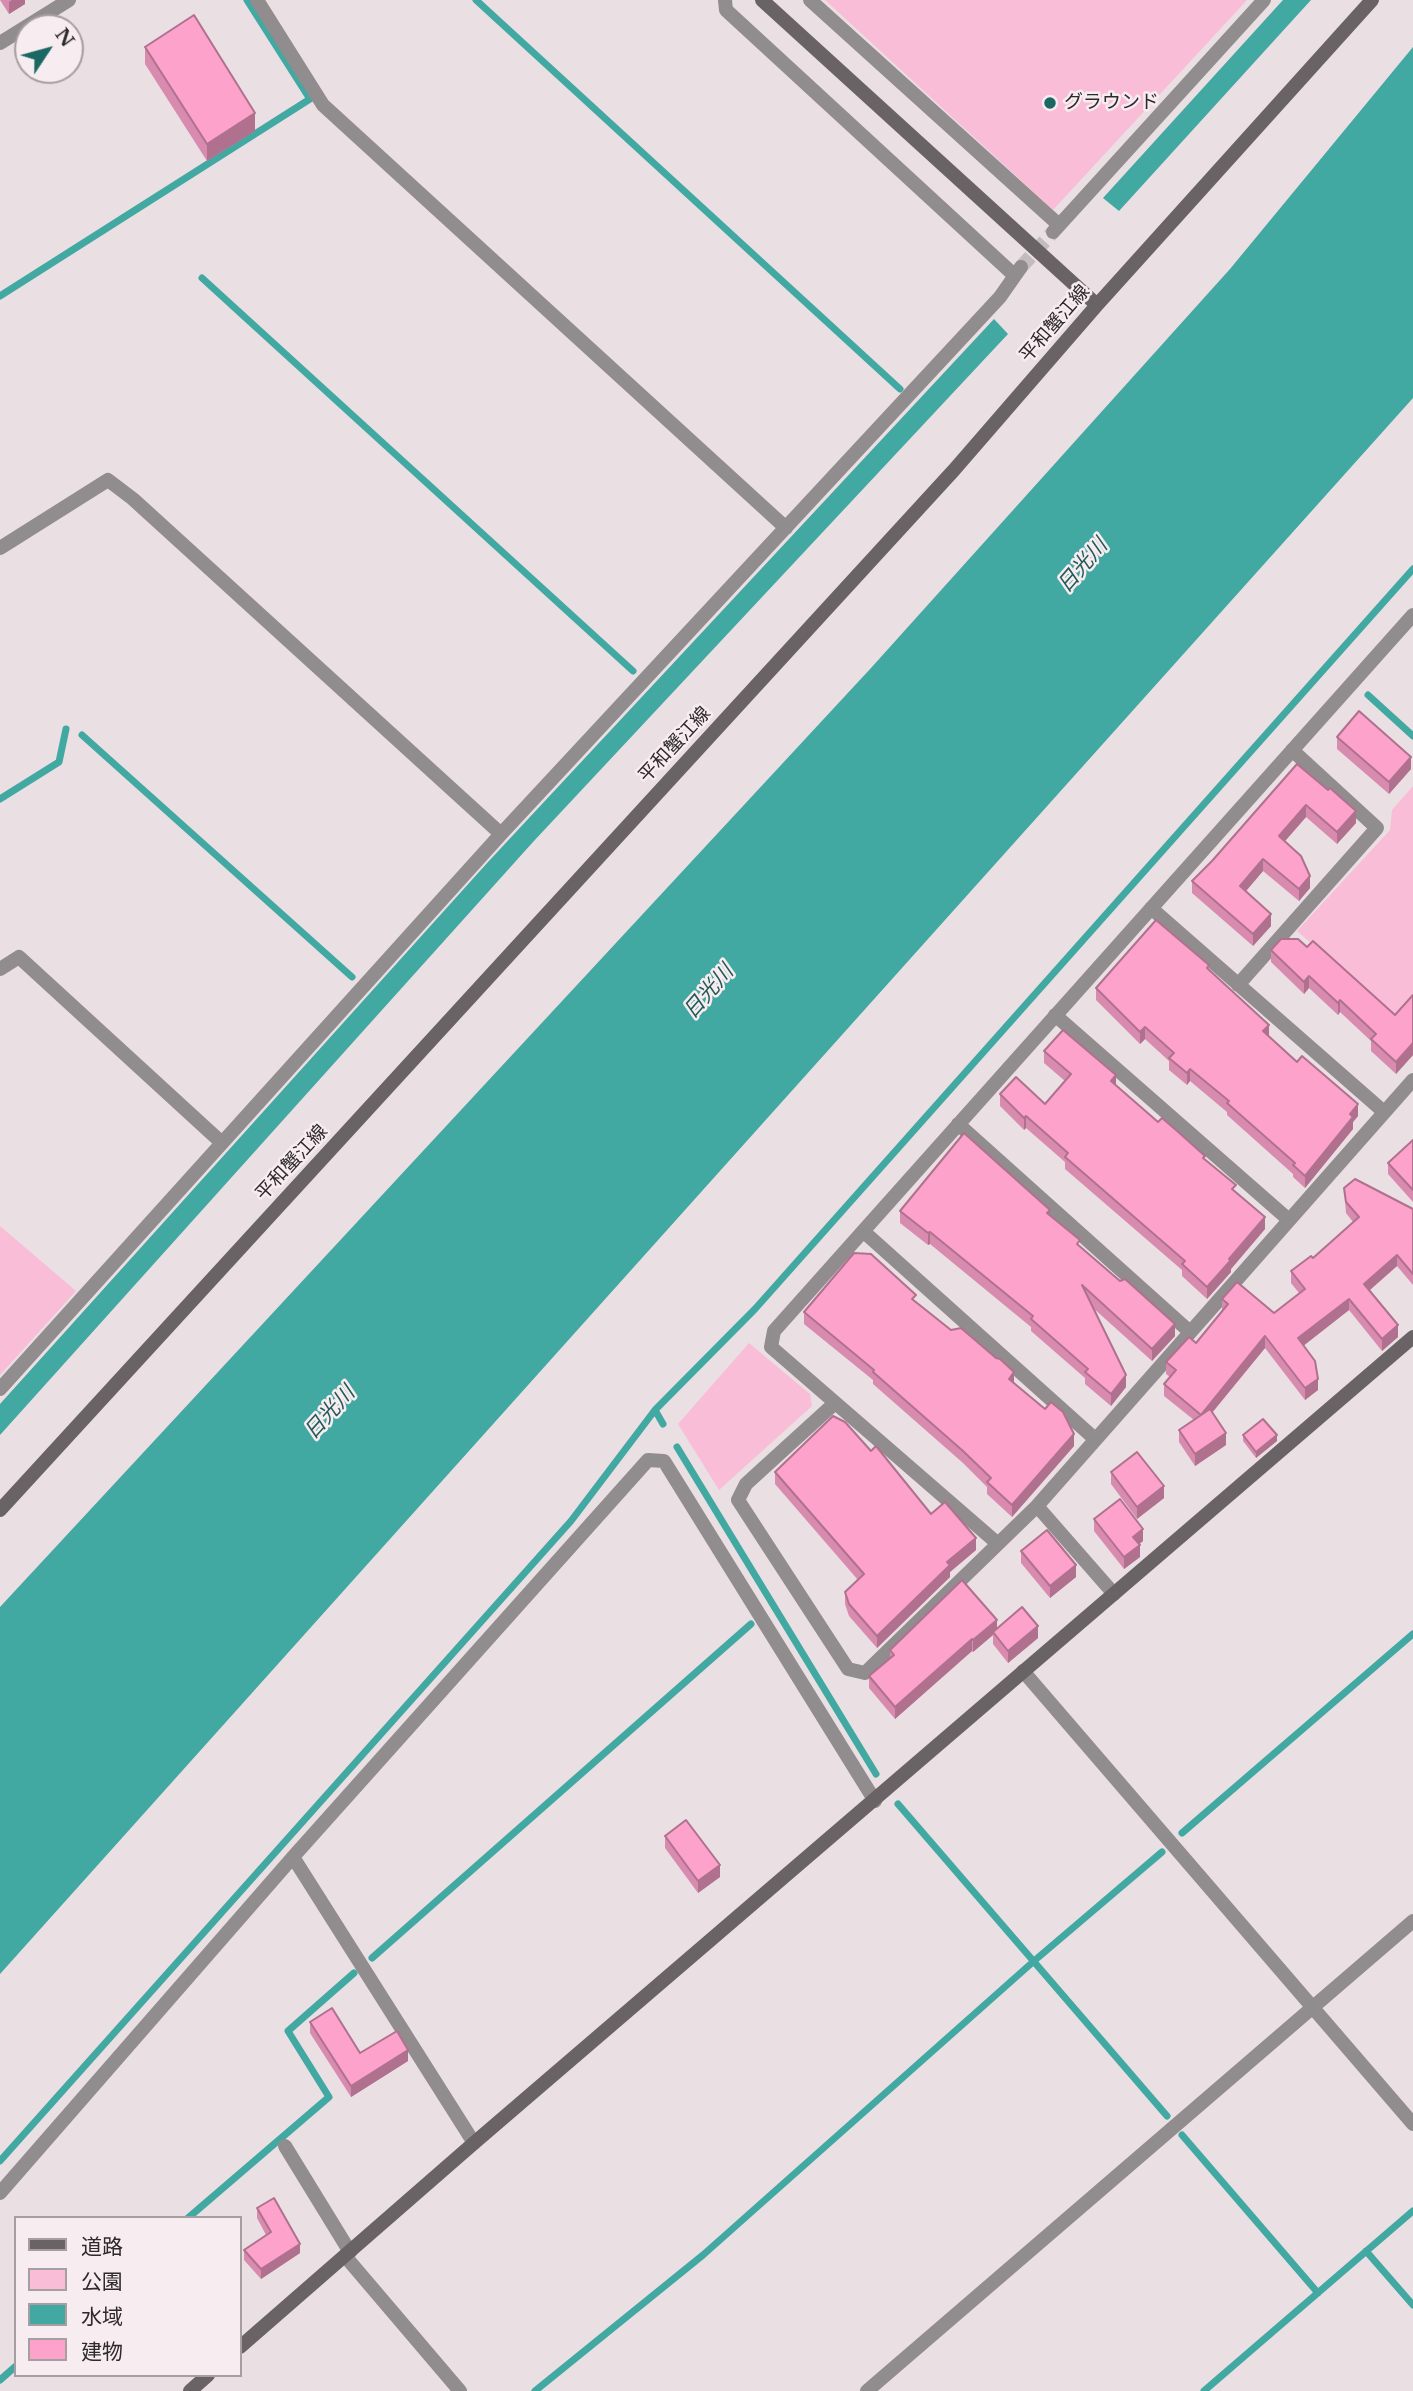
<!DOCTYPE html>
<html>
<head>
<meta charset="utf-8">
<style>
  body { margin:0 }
  #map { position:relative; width:1413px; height:2391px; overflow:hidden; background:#eadfe3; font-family:"Libre Baskerville","Noto Sans JP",serif }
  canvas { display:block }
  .legend { position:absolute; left:14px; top:2216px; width:228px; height:161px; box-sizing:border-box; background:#f7ecf0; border:2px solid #a79ea1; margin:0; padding:9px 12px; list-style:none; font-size:21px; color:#2e2a2b }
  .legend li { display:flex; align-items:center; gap:14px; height:35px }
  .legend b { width:35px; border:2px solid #a79ea1 }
  .north { position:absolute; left:14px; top:14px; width:70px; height:70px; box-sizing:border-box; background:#f7ecf0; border:2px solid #a79ea1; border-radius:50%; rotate:54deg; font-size:19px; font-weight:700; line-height:28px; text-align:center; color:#2e2a2b }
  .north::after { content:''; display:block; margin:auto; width:24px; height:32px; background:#1a6763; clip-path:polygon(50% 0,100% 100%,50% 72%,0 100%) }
</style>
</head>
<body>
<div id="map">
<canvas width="1413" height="2391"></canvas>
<ul class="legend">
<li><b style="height:9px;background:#6a6366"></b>道路</li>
<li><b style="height:19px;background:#fabdd7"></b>公園</li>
<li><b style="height:19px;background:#42a8a2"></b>水域</li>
<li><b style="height:19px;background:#fca2cb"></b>建物</li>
</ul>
<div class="north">N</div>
</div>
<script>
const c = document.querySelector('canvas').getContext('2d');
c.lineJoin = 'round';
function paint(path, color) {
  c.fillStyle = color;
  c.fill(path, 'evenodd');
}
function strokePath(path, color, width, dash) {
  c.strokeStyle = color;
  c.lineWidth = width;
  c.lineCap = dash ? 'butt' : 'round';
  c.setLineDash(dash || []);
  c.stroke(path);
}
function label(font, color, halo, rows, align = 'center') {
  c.font = font + ' "Libre Baskerville","Noto Sans JP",serif';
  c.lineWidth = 5;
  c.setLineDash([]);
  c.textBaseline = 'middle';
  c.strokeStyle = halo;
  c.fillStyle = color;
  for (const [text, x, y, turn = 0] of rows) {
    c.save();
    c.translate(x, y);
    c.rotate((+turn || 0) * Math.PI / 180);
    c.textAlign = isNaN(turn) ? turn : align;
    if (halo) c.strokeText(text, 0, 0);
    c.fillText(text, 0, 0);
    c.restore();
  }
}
paint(new Path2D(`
  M825 0H1247L1053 210Z
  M1413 786V1031L1297 931 1390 830 1392 810Z
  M0 1226 76 1291 0 1375Z
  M749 1343 810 1394 812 1406 719 1490 678 1424Z`), '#fabdd7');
paint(new Path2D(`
  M1283 0H1311L1119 211 1103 198Z
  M1413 47V398L0 1974V1607L871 668 1230 269Z
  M994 319 1008 334 533 842 0 1435V1404L488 862Z`), '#42a8a2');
strokePath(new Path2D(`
  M476 0 900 389
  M202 278 633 671
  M0 296 310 99 247 0
  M1368 695 1413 736
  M82 735 352 977
  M0 799 59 762 66 729
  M655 1410 663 1424
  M677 1447 876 1774
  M898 1804 1167 2116
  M1182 1833 1413 1634
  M372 1958 751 1624
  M1182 2135 1318 2293
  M0 2161 571 1521 655 1410 755 1309 1413 569
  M188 2218 329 2097 288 2031 354 1973
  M1366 2251 1413 2305
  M0 2380 16 2366
  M535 2391 703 2255 1034 1961 1162 1852
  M1204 2391 1413 2211`), '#42a8a2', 7);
strokePath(new Path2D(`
  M1021 267 1053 232`), '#c4bbbe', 14, [14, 7]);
strokePath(new Path2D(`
  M285 2146 350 2252`), '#918c8e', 14);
strokePath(new Path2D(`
  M257 0 323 105 786 528
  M725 0 726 10 1014 275
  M810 0 1059 225
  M0 43 69 0
  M1053 232 1264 0
  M0 548 108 480 133 499 501 834
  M1151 908 1384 1112
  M0 969 19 957 222 1143
  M1238 985 1377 828 1292 750
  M1055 1015 1289 1220
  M958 1124 1190 1332
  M863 1231 1095 1439
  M0 1389 501 834 1000 297 1021 267
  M835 1403 746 1484 738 1500 848 1669 865 1673 1037 1506 1413 1080
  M1037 1506 1114 1594
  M997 1543 771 1347 774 1331 1413 615
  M1023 1671 1413 2124
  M293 1857 474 2143
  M0 2193 293 1857 648 1460 664 1461 875 1801
  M345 2256 460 2391
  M867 2391 1413 1921`), '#918c8e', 14);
strokePath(new Path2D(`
  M762 0 1097 305
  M0 1510 954 470 1097 305 1372 0
  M240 2347 474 2143 1413 1337
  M190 2391 208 2375`), '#6a6366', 14);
paint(new Path2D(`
  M0 0H25V4L9 14Z
  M145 47 255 131 207 161 145 64Z
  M1337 737 1411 769 1389 794 1337 749Z
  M1297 764 1356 823 1337 844 1306 817 1285 841 1310 888 1299 901 1263 871 1246 891 1271 926 1253 946 1192 893V881L1212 861Z
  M1307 947 1395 1015 1413 995V1055L1396 1074 1371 1051V1041L1340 1012 1338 1015 1309 988 1304 994 1271 962V950Z
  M1209 970 1269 1036 1358 1116 1353 1122V1129L1305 1188 1293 1177V1174L1227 1115V1112L1190 1081 1187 1085 1169 1070V1061L1145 1039 1140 1044 1096 1000V988Z
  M1044 1051 1116 1086 1158 1122 1205 1159 1236 1192 1265 1229 1231 1269V1272L1207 1299 1182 1276V1270L1065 1169V1162L1026 1128 1024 1130 1000 1106V1094L1045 1104 1065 1081 1044 1063Z
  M1413 1140V1202L1388 1174V1163Z
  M1344 1188 1413 1209V1285L1397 1266 1370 1290 1398 1337 1382 1351 1349 1310 1303 1346 1318 1390 1305 1400 1265 1348 1212 1413 1226 1445 1195 1466 1179 1442V1430L1194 1420 1164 1396V1384L1170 1377 1166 1374V1362L1196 1343 1222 1311V1299L1274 1313 1299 1293 1291 1283V1271L1313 1258 1353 1222 1346 1213Z
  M900 1211 1050 1215 1080 1247 1175 1336 1152 1361 1092 1307 1126 1387 1111 1406 1085 1384V1378L1031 1331V1327L930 1244 928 1245 900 1223Z
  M916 1302 1014 1383 1074 1446 1012 1517 987 1494V1487L963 1463 873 1384V1380L804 1324V1312Z
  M1243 1435 1277 1441 1256 1458 1243 1441Z
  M871 1451 931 1514 976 1550 950 1572V1577L877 1648 849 1616 845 1604V1592L858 1580 775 1484V1472Z
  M1111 1472 1164 1498 1137 1519 1111 1484Z
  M1094 1519 1143 1541 1139 1544 1140 1557 1124 1569 1094 1531Z
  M1021 1551 1076 1577 1050 1598 1021 1563Z
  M997 1629 1038 1638 1008 1663 993 1644V1635L973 1652 972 1651 895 1719 869 1688V1676L890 1658V1650Z
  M665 1836 720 1877 698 1893 665 1848Z
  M310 2022 360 2053 408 2061 351 2097 310 2033Z
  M257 2208 300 2253 261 2279 244 2260V2250L266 2235 257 2218Z`), '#d98baf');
paint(new Path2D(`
  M12 0H25V4L9 14V2Z
  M255 113V131L207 161V144Z
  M1411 757V769L1389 794V782Z
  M1306 805V817L1279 848V836Z
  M1356 811V823L1337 844V832Z
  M1263 859V871L1240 898V886Z
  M1310 876V888L1299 901V889Z
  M1271 914V926L1253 946V934Z
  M1309 976V988L1304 994V982Z
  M1340 1000V1012L1338 1015V1003Z
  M1269 1025V1037L1263 1031Z
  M1145 1027V1039L1140 1044V1032Z
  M1413 1043V1055L1396 1074V1062Z
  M1190 1069V1081L1187 1085V1073Z
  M1116 1075V1087L1111 1081Z
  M1358 1104V1116L1353 1122V1129L1305 1188V1176L1350 1114Z
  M1026 1116V1128L1024 1130V1118Z
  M1265 1217V1229L1231 1269V1272L1207 1299V1287Z
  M930 1232V1244L928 1245V1233Z
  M1397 1255V1266L1364 1295V1284Z
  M1349 1299V1310L1298 1350V1338Z
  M1175 1324V1336L1152 1361V1349Z
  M1398 1325V1337L1382 1351V1339Z
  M1265 1336V1348L1201 1426V1415Z
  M1014 1372V1384L1009 1379Z
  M1126 1375V1387L1111 1406V1394Z
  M1318 1379V1390L1305 1400V1388Z
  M1226 1433V1445L1195 1466V1454Z
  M1074 1434V1446L1012 1517V1505Z
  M1277 1435V1441L1256 1458V1452Z
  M1164 1486V1498L1137 1519V1507Z
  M1143 1529V1541L1133 1549V1537Z
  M976 1538V1550L950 1572V1577L877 1648V1636L947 1562Z
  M1140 1545V1557L1124 1569V1557Z
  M1076 1565V1577L1050 1598V1586Z
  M997 1620V1632H993V1635L973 1652V1640Z
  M1038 1626V1638L1008 1663V1651Z
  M972 1639V1651L895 1719V1707Z
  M720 1865V1877L698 1893V1881Z
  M408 2050V2061L351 2097V2086Z
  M300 2244V2253L261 2279V2269Z`), '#b0718e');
const building = new Path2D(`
  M194 15 255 113 207 144 145 47Z
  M1359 711 1411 757 1389 782 1337 737Z
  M1297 764 1328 790 1330 788 1356 811 1337 832 1306 805 1279 836 1301 856 1310 876 1299 889 1263 859 1240 886 1271 914 1253 934 1192 881 1212 861Z
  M1156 920 1209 965 1207 968 1269 1025 1263 1031 1297 1062 1302 1056 1358 1104 1350 1114 1353 1117 1305 1176 1293 1165 1295 1163 1227 1103 1229 1101 1190 1069 1187 1073 1169 1058 1174 1053 1145 1027 1140 1032 1096 988Z
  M1281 939H1298L1307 947 1313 941 1395 1015 1413 995V1043L1396 1062 1371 1039 1376 1034 1340 1000 1338 1003 1309 976 1304 982 1276 955 1271 950Z
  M1063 1030 1116 1075 1111 1081 1158 1122 1162 1118 1176 1130 1205 1156 1203 1158 1236 1185 1232 1189 1265 1217 1229 1259 1231 1260 1207 1287 1182 1264 1185 1261 1065 1157 1068 1153 1026 1116 1024 1118 1000 1094 1016 1077 1045 1104 1071 1074 1044 1051Z
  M964 1133 1050 1210 1047 1213 1080 1240 1077 1244 1120 1281 1125 1279 1175 1324 1152 1349 1082 1285 1126 1375 1111 1394 1085 1372 1088 1369 1031 1319 1033 1316 930 1232 928 1233 900 1211Z
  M1413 1140V1190L1388 1163Z
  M1355 1179 1413 1209V1274L1397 1255 1364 1284 1398 1325 1382 1339 1349 1299 1298 1338 1315 1361 1318 1379 1305 1388 1265 1336 1201 1415 1164 1384 1176 1370 1166 1362 1189 1337 1196 1343 1228 1304 1222 1299 1237 1282 1274 1313 1305 1289 1291 1271 1311 1256 1313 1258 1359 1217 1346 1202 1344 1188Z
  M854 1253 871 1254 916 1295 912 1299 951 1330 961 1328 996 1358 1000 1359 1014 1372 1009 1379 1045 1409 1051 1402 1063 1412 1074 1434 1012 1505 987 1482 991 1478 963 1451 873 1372 874 1370 804 1312Z
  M1210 1409 1226 1433 1195 1454 1179 1430Z
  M833 1416 845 1422 871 1451 876 1446 931 1514 945 1502 976 1538 947 1562 950 1565 877 1636 849 1604 845 1592 864 1574 775 1472Z
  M1263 1419 1277 1435 1256 1452 1243 1435Z
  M1137 1452 1164 1486 1137 1507 1111 1472Z
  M1120 1499 1143 1529 1133 1537 1140 1545 1124 1557 1094 1519Z
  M1047 1530 1076 1565 1050 1586 1021 1551Z
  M962 1580 997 1620 973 1640 972 1639 895 1707 869 1676 894 1655 890 1650Z
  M1022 1607 1038 1626 1008 1651 993 1632Z
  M686 1820 720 1865 698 1881 665 1836Z
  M332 2008 360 2053 397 2031 408 2050 351 2086 310 2022Z
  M274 2198 300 2244 261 2269 244 2250 271 2232 257 2208Z`);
paint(building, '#fca2cb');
strokePath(building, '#b0718e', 2);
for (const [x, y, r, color] of [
  [1050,103,7,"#1a6763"]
]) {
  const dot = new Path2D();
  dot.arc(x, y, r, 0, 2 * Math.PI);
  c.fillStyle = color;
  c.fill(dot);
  strokePath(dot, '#f7ecf0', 2.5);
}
label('19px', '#2e2a2b', '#f7ecf0', [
  ["グラウンド",1064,103]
], 'left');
label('19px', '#2e2a2b', '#f7ecf0', [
  ["平和蟹江線",1055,324,-49],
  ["平和蟹江線",675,745,-47],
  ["平和蟹江線",292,1163,-47]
]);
label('italic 21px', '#215a56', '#f7ecf0', [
  ["日光川",1083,566,-49],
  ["日光川",709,992,-49],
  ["日光川",330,1413,-48]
]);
</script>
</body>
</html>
